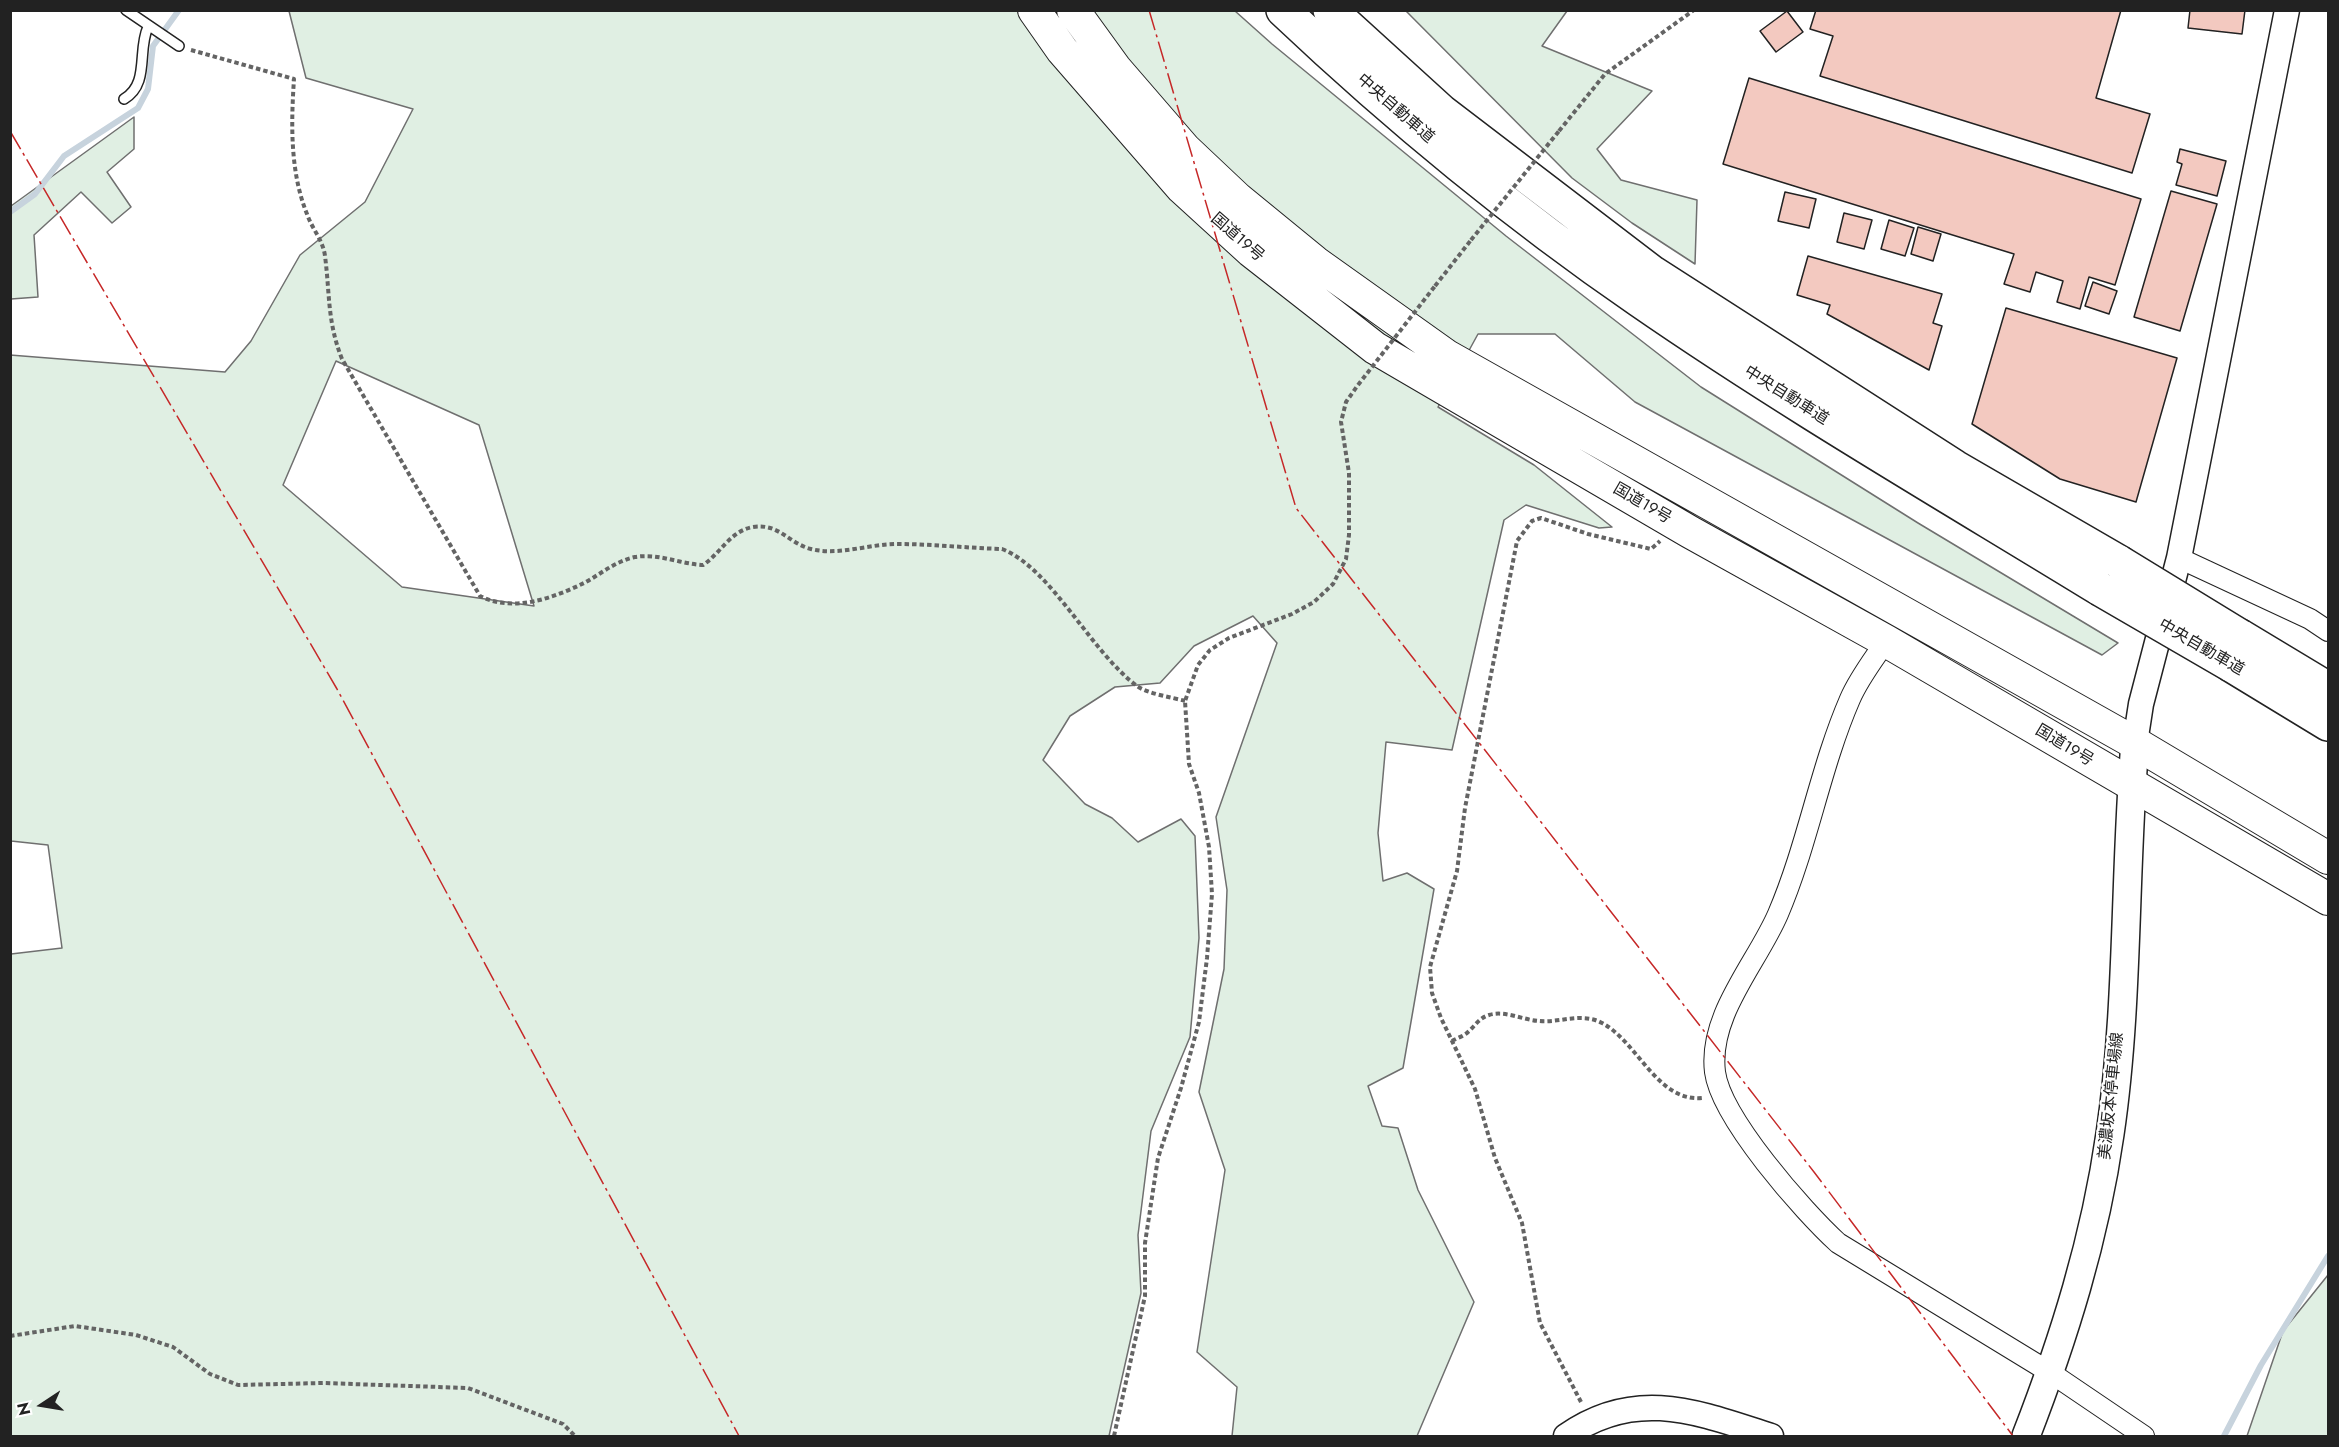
<!DOCTYPE html>
<html>
<head>
<meta charset="utf-8">
<style>
  body { margin:0 }
  #map { position:relative; width:2339px; height:1447px; overflow:hidden; background:#fff; font-family:Jost,sans-serif }
  canvas { display:block }
  .frame { position:absolute; inset:0; border:12px solid #222; pointer-events:none }
  .north { position:absolute; left:12px; top:1375px; width:60px; height:60px; -webkit-text-stroke:4px #fff; paint-order:stroke; rotate:258deg; font-size:16px; font-weight:700; line-height:24px; text-align:center; color:#222 }
  .north::after { content:''; display:block; margin:auto; width:21px; height:27px; background:#222; clip-path:polygon(50% 0,100% 100%,50% 72%,0 100%) }
</style>
</head>
<body>
<div id="map">
<canvas width="2339" height="1447"></canvas>
<div class="frame"></div>
<div class="north">N</div>
</div>
<script>
const c = document.querySelector('canvas').getContext('2d');
c.lineJoin = 'round';
function paint(path, color) {
  c.fillStyle = color;
  c.fill(path, 'evenodd');
}
function strokePath(path, color, width, dash) {
  c.strokeStyle = color;
  c.lineWidth = width;
  c.lineCap = dash ? 'butt' : 'round';
  c.setLineDash(dash || []);
  c.stroke(path);
}
function label(font, color, halo, rows, align = 'center') {
  c.font = font + ' Jost,"Noto Sans JP",sans-serif';
  c.lineWidth = 4.5;
  c.setLineDash([]);
  c.textBaseline = 'middle';
  c.strokeStyle = halo;
  c.fillStyle = color;
  for (const [text, x, y, turn = 0] of rows) {
    c.save();
    c.translate(x, y);
    c.rotate((+turn || 0) * Math.PI / 180);
    c.textAlign = isNaN(turn) ? turn : align;
    if (halo) c.strokeText(text, 0, 0);
    c.fillText(text, 0, 0);
    c.restore();
  }
}
const green = new Path2D(`
  M289 11H1235L1272 44 1506 236 1701 387 1918 523 2118 643 2102 655 1635 402 1555 334H1478L1438 407 1534 465 1612 527 1599 528 1526 505 1504 520 1452 750 1386 742 1378 833 1383 881 1407 873 1434 889 1403 1068 1368 1086 1382 1126 1398 1128 1418 1190 1474 1302 1417 1436H1232L1237 1387 1197 1352 1225 1170 1199 1092 1224 969 1227 890 1216 817 1277 643 1253 616 1194 646 1160 683 1115 687 1070 716 1043 760 1085 804 1112 818 1138 842 1181 819 1195 836 1199 938 1190 1037 1151 1131 1138 1235 1141 1293 1109 1436H11V954L62 948 48 845 11 841 10 355 225 372 251 341 300 255 365 202 413 109 306 78ZM336 361 479 425 534 606 402 587 283 485Z
  M1406 11H1567L1542 46 1652 91 1597 149 1621 180 1697 200 1695 264 1632 223 1572 178Z
  M134 117V149L107 172 131 207 112 223 81 192 34 235 38 297 11 299V206Z
  M2328 1275V1436H2247L2283 1331Z`);
paint(green, '#e0efe3');
strokePath(green, '#6f6f6f', 1.5);
strokePath(new Path2D(`
  M10 212 35 194 64 156 138 108 148 89 153 46 179 10
  M2224 1436 2261 1365 2328 1256`), '#c7d3dd', 6);
const building = new Path2D(`
  M1816 10H2121L2096 98 2150 114 2132 173 1820 76 1833 36 1810 29Z
  M2190 10H2245L2242 34 2188 28Z
  M1787 11 1803 32 1776 52 1760 31Z
  M1749 78 2141 199 2115 285 2089 277 2080 309 2057 302 2063 281 2036 272 2030 292 2004 284 2014 254 1723 164Z
  M2180 149 2226 161 2217 196 2176 185 2182 164 2177 162Z
  M2171 191 2217 204 2180 331 2134 317Z
  M1785 192 1816 199 1809 228 1778 221Z
  M1844 213 1872 220 1864 249 1837 242Z
  M1889 220 1914 228 1905 256 1881 249Z
  M1918 227 1941 234 1933 261 1911 254Z
  M1808 256 1942 294 1933 323 1942 326 1929 370 1827 314 1830 305 1797 295Z
  M2093 282 2117 291 2109 314 2085 306Z
  M2006 308 2177 358 2136 502 2060 479 1972 424Z`);
paint(building, '#f3c9c0');
strokePath(building, '#222', 1.5);
const service = new Path2D(`
  M126 10 179 46
  M124 99C150 84 137 50 148 27`);
const minor = new Path2D(`
  M2179 558 2310 619 2328 631
  M1886 641C1874 659 1859 678 1850 699 1820 768 1808 844 1778 914 1757 963 1708 1015 1715 1072 1721 1118 1803 1211 1838 1243L2051 1373 2144 1436`);
const tertiary = new Path2D(`
  M2135 743 2141 704 2179 558 2287 10
  M1566 1436C1636 1387 1697 1412 1771 1436`);
const secondary = new Path2D(`
  M2026 1436C2064 1338 2095 1239 2110 1134 2129 1006 2124 873 2135 743`);
const trunk = new Path2D(`
  M1034 10 1062 50 1182 188 1251 251 1375 348 1690 532 1886 641 2328 899
  M1073 10 1115 68 1185 149 1238 199 1315 262 1447 356 2135 743 2328 858`);
const motorway = new Path2D(`
  M1283 10C1394 115 1514 214 1639 300 1788 403 1945 494 2100 589
  M1330 10 1441 111 1653 273 1955 467 2119 562
  M2240 636 2328 689
  M2231 665 2328 724`);
strokePath(service, '#222', 12);
strokePath(minor, '#222', 22);
strokePath(tertiary, '#222', 27);
strokePath(secondary, '#222', 30);
strokePath(trunk, '#222', 34);
strokePath(motorway, '#222', 36);
strokePath(new Path2D(`
  M191 50 294 79C291 124 290 172 307 214 312 229 323 240 325 256 330 294 327 321 342 359L480 596C513 613 554 598 586 582 602 573 616 561 635 557 658 553 680 564 703 565 721 553 730 531 753 527 779 523 788 543 811 549 838 556 869 544 897 544 932 544 967 548 1002 549 1051 568 1091 652 1137 686 1148 694 1171 697 1185 701
  M1559 131 1605 74 1694 10
  M1435 286 1471 240
  M1452 1041C1457 1038 1464 1036 1468 1032 1475 1026 1479 1018 1489 1015 1505 1010 1523 1020 1539 1021 1560 1023 1582 1012 1602 1023 1638 1042 1657 1102 1702 1098
  M10 1336 75 1326 136 1335 173 1347 210 1374 238 1385 323 1383 468 1388 563 1424 575 1436
  M1581 1402 1540 1323 1522 1223 1495 1158 1475 1089 1441 1018 1432 993 1430 967 1457 871 1465 808 1517 541 1532 521 1541 518 1588 534 1651 549 1660 541
  M1114 1436 1145 1296V1243L1158 1158 1181 1088 1199 1022 1207 958 1212 894 1209 847 1199 793 1189 764 1185 701 1198 665 1210 650 1229 638 1292 614 1314 602 1333 584 1346 559 1349 535V473L1341 422 1346 402 1358 385`), '#646464', 4, [4.5, 3]);
strokePath(service, '#fff', 9);
strokePath(minor, '#fff', 20);
strokePath(tertiary, '#fff', 24);
strokePath(secondary, '#fff', 27);
strokePath(trunk, '#fff', 32);
strokePath(motorway, '#fff', 33);
const motorwayBridge = new Path2D(`
  M2119 562 2240 636
  M2100 589 2231 665`);
strokePath(motorwayBridge, '#222', 36, []);
strokePath(new Path2D(`
  M1471 240 1559 131
  M1358 385 1435 286`), '#646464', 4, [4.5, 3]);
strokePath(motorwayBridge, '#fff', 33);
strokePath(new Path2D(`
  M1149 10 1296 508 1814 1172 2013 1436
  M10 131 337 689 739 1436`), '#c62828', 1.5, [21, 4.5, 3, 4.5]);
label('16px', '#222', '#fff', [
  ["中央自動車道",1395,109,41],
  ["国道19号",1237,238,41],
  ["中央自動車道",1786,396,32],
  ["国道19号",1642,504,30],
  ["中央自動車道",2201,648,30],
  ["国道19号",2064,746,31],
  ["美濃坂本停車場線",2112,1096,-84]
]);
</script>
</body>
</html>
